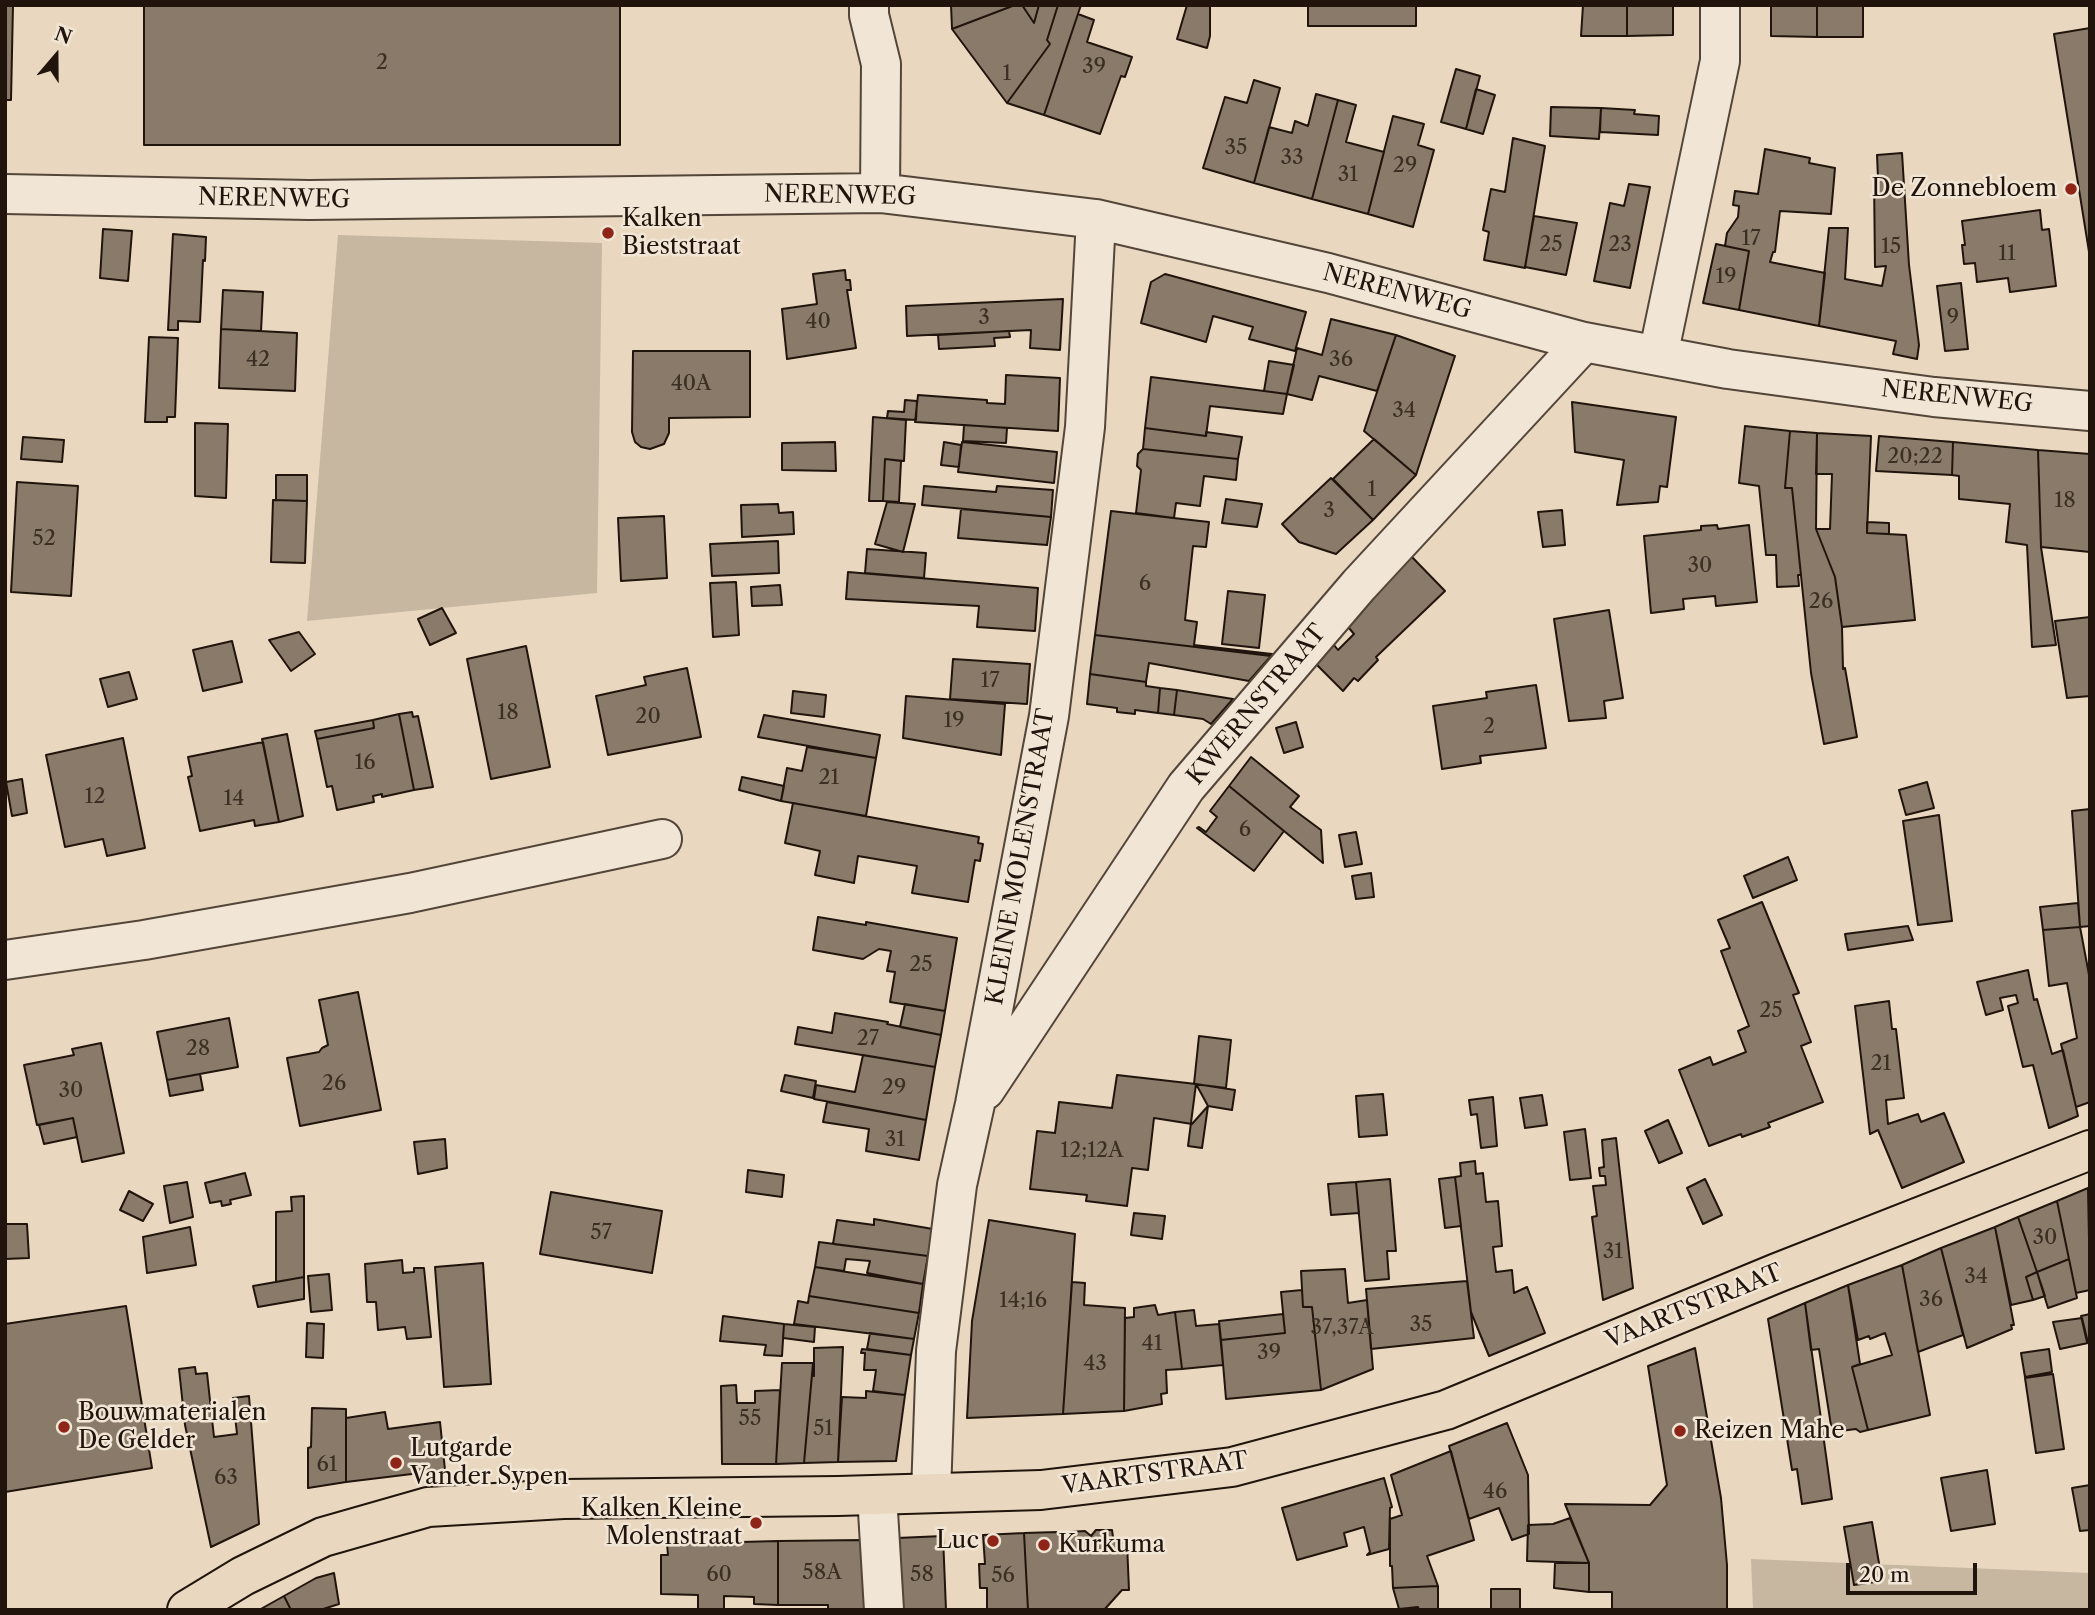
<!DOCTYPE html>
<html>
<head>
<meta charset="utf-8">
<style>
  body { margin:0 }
  #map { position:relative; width:2095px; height:1615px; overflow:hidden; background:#e9d8bf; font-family:"Libre Caslon Text",serif }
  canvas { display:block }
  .frame { position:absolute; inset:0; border:7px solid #21140c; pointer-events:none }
  .north { position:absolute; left:21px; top:21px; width:70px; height:70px; -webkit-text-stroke:5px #f1e6d5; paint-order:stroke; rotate:20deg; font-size:19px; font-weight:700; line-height:28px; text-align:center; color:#21140c }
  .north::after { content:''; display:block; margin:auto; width:24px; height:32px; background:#21140c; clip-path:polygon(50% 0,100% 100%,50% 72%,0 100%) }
  .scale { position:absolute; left:1846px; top:1563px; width:131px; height:32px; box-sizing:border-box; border:4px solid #21140c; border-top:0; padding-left:9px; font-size:21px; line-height:24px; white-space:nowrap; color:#21140c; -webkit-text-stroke:5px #f1e6d5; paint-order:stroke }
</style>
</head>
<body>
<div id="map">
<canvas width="2095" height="1615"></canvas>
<div class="frame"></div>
<div class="north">N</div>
<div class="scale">20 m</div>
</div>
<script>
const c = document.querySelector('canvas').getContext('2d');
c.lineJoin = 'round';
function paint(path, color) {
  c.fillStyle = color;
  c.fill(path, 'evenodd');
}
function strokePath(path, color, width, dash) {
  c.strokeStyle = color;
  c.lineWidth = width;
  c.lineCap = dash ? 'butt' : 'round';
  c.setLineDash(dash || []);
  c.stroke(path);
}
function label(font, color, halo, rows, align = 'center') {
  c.font = font + ' "Libre Caslon Text",serif';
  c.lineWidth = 5;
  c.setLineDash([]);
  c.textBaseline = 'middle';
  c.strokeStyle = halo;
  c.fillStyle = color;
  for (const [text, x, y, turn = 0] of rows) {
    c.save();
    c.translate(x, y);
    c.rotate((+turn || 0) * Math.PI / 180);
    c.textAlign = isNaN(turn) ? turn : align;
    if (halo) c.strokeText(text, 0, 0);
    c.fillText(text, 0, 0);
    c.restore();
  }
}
paint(new Path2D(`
  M338 235 602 243 597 593 307 621Z
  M1751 1559 2090 1573V1610H1753Z`), '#c7b7a1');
const building = new Path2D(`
  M5 5H13L11 100H5Z
  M144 5H620V145H144Z
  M951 5H1015L952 29Z
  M1015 5H1022L1034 23 1039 5H1058L1047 40 1050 44 1007 103 952 29Z
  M1022 5H1039L1034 23Z
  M1058 5H1081L1044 115 1007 103 1050 44 1047 40Z
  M1187 5H1210V36L1207 48 1177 39Z
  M1308 5H1416V26H1308Z
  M1583 5H1627V36H1581Z
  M1627 5H1673V35L1627 36Z
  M1771 5H1817V37L1771 36Z
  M1817 5H1863V37H1817Z
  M1078 14 1094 20 1087 42 1132 57 1125 77 1121 76 1100 134 1044 115Z
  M2090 28V258L2054 34Z
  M1456 69 1480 76 1466 129 1441 122Z
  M1254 80 1280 88 1254 183 1203 168 1225 97 1247 103Z
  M1476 89 1495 95 1483 134 1466 129Z
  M1316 94 1338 100 1312 199 1254 183 1269 127 1292 133 1295 121 1308 126Z
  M1338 100 1356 105 1346 142 1384 152 1368 214 1312 199Z
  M1551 107 1601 108 1599 139 1550 136Z
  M1601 108 1635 110 1634 114 1659 116 1658 135 1600 132Z
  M1393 116 1424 124 1418 145 1434 150 1413 227 1368 214Z
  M1513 138 1545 146 1525 268 1484 260 1489 232 1483 230 1491 189 1505 192Z
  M1765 149 1810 158 1809 163 1835 168 1831 214 1780 211 1775 252H1773L1770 262 1825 273 1819 326 1739 310 1749 251 1725 246 1727 233 1738 217 1739 206 1733 205 1735 191 1758 194Z
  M1902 153 1909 265 1919 345 1917 359 1893 354 1896 341 1819 326 1829 228H1848L1845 279 1882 286 1886 266 1875 267 1874 178H1878L1877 155Z
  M1629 184 1650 187 1630 288 1594 281 1610 203 1624 206Z
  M2040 210 2042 230 2049 229 2056 286 2010 292 2008 278 1977 282 1975 263 1964 264 1962 245H1965L1962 221Z
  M1534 216 1577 223 1566 275 1525 267Z
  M103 229 132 231 128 281 100 278Z
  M173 234 206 237 205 261 203 260 200 322 178 321V330H168Z
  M1716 244 1749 251 1739 310 1703 303Z
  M845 270 846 280H850L851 290H847L856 348 787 359 782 309 817 304 813 274Z
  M1165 274 1306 312 1295 351 1249 339 1253 327 1213 316 1206 342 1141 323 1151 282Z
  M1961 283 1968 349 1945 351 1937 286Z
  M223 290 263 292 261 331 221 329Z
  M1063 299 1060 350 1030 348 1031 330 907 336 906 306Z
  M1331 319 1396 335 1377 391 1319 376 1312 400 1287 394 1297 348 1322 355Z
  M221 329 297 333 295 391 219 388Z
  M1009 331 1010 337 994 338 995 346 939 349 938 335Z
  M1396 335 1455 356 1416 475 1364 431Z
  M149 337 178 338 175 417H167V422H145Z
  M633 351H750V417L669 418V433L664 444 650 449 641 447 635 442 632 432Z
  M1269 361 1294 365 1287 394 1264 391Z
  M1006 375 1060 378 1058 431 915 422 918 395 987 400V403L1005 404Z
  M1151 377 1264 391 1287 394 1283 414 1210 406 1206 436 1145 428Z
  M905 400 917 401 916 420 887 418 888 411 904 412Z
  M1572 402 1676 417 1667 487 1660 486 1658 502 1617 505 1624 460 1575 452Z
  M873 417 906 420 904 461 885 459 883 501H869Z
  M195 423 228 424 226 498 195 496Z
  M964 425 1007 428 1006 443 963 441Z
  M1745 426 1790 431 1785 488H1792L1801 575H1798L1799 586 1777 587 1776 555H1766L1759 486 1739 483Z
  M1145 428 1206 436V432L1242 437 1238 459 1143 449Z
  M1790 431 1817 433 1816 529 1835 577 1842 627 1843 669 1845 668 1857 737 1824 744 1811 673 1792 488H1785Z
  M1817 433 1871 436 1867 533 1906 535 1915 620 1842 627 1835 577 1816 529H1830L1832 474H1816Z
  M1879 436 1953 442 1952 475 1876 471Z
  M23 437 64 440 62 462 21 459Z
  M1374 439 1416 475 1373 520 1333 479Z
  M835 442 836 471 782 470V443Z
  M944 442 961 445 959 467 941 465Z
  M962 442 1057 452 1054 483 958 472Z
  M1953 442 2038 450 2041 547 2056 645 2032 647 2027 545 2006 542 2010 504 1959 499V476L1952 475Z
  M1143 449 1238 459 1236 480 1204 476 1200 506 1176 503 1174 518 1136 513 1141 470 1137 466 1138 454Z
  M2038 450 2090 454V552L2041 547Z
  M885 459 901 461 899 502 883 501Z
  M276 475H307V501L276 500Z
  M1331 478 1373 520 1336 554 1299 542 1282 524Z
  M17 482 78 486 71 596 11 592Z
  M924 486 996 492 997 486 1053 490 1051 517 922 505Z
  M1226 499 1262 504 1257 527 1222 523Z
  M273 500 307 501 305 563 271 562Z
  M887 502 915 504 903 552 875 544Z
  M778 504 779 513 793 512 794 534 742 537 741 505Z
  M961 509 1051 517 1047 545 958 538Z
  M1562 510 1565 545 1543 547 1538 512Z
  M1111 511 1209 522 1206 547 1193 546 1185 620 1197 622 1194 645 1272 654 1271 656 1095 635Z
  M664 516 667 578 621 581 618 518Z
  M1867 522 1889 523V534L1867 533Z
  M1717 525 1718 529 1749 525 1757 602 1716 606 1715 596 1683 599 1684 609 1651 613 1644 536 1701 530V526Z
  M778 541 779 573 712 576 710 544Z
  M867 549 926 553 924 578 865 573Z
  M1411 556 1445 591 1376 657 1378 660 1358 681 1354 678 1343 691 1315 663 1334 645 1338 650 1354 634 1343 621Z
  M848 572 1038 588 1035 631 977 627 979 606 846 599Z
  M736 582 739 635 713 637 710 583Z
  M780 585 782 605 752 606 751 587Z
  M1228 591 1265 595 1259 648 1222 644Z
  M442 608 456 633 430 645 418 619Z
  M1609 610 1623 698 1604 701 1606 718 1569 721 1554 619Z
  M2090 617V696L2067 698 2055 621Z
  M299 632 315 654 291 671 269 640Z
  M1095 635 1271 656 1249 681 1149 663 1146 682 1090 674Z
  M232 641 242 682 203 691 193 650Z
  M526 646 550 767 491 779 467 659Z
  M953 659 1030 664 1027 704 950 699Z
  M687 668 701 737 608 755 596 696 646 685 644 677Z
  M129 672 137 699 108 707 100 679Z
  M1090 674 1146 682V686L1160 688 1158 713 1135 710V714L1117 712V708L1087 704Z
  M1536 685 1546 748 1480 756 1481 763 1442 769 1433 706 1487 698 1486 692Z
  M1160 688 1177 690 1174 715 1158 713Z
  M1177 690 1233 699 1211 724 1203 719 1174 715Z
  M793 691 826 695 824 717 791 713Z
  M906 696 1005 704 1001 755 903 738Z
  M412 712 413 717 418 716 433 787 414 790 399 714Z
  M399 714 414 790 382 797V794L373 796 374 802 337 810 332 786 327 787 317 739 374 728 373 720Z
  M764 715 880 735 876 758 758 737Z
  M373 720 374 728 317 739 315 731Z
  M1296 722 1303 747 1284 753 1276 728Z
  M287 734 303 816 279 822 262 739Z
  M123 738 145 848 107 856 103 839 65 847 46 755Z
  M263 742 279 822 255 826 254 820 200 831 188 777 192 776 188 757Z
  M807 747 876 758 866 816 781 801 787 768 802 771Z
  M1251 757 1299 796 1290 807 1321 830 1323 863 1229 786Z
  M742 777 784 786 781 801 739 790Z
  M22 779 27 813 12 816 6 782Z
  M1927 782 1934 808 1906 815 1899 790Z
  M1229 786 1284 831 1254 871 1197 828 1199 827 1206 832 1217 817 1210 811Z
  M793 803 979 837 978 843 983 844 980 861 975 860 968 902 912 893 917 866 858 856 854 883 815 875 820 851 785 843Z
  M2090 809V926L2080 927 2072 811Z
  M1939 815 1952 921 1918 925 1903 821Z
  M1356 832 1362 864 1345 867 1339 835Z
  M1788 857 1797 880 1753 898 1744 876Z
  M1371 873 1374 897 1356 899 1352 876Z
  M1762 902 1799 993 1793 995 1811 1042 1801 1046 1823 1102 1768 1123 1770 1127 1742 1137 1741 1134 1709 1146 1679 1070 1710 1057 1713 1065 1746 1052 1738 1031 1749 1026 1721 951 1730 948 1718 920Z
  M2078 903 2080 927 2043 930 2040 907Z
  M818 917 866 925V922L957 938 945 1011 890 1002 895 972 887 971 891 951 879 949 863 959 813 950Z
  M1908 926 1913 940 1848 950 1845 934Z
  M2080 927 2090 980V1102L2076 1107 2061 1044 2077 1038 2067 983 2049 986 2043 930Z
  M2028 970 2034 1000 2037 999 2052 1054 2063 1050 2078 1116 2049 1128 2033 1065 2023 1067 2008 1006 2018 1003 2016 995 2000 998 2003 1010 1986 1015 1977 982Z
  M358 992 381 1110 300 1126 287 1058 319 1052 322 1048 328 1045 319 1000Z
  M1889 1001 1892 1029H1896L1904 1098 1886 1100 1888 1124 1918 1114 1921 1122 1944 1113 1964 1162 1902 1188 1878 1130 1870 1134 1855 1006Z
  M905 1004 945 1011 941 1035 900 1027Z
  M835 1013 888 1022 887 1024 941 1035 935 1067 795 1044 798 1027 832 1033Z
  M229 1018 238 1067 167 1080 157 1032Z
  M1199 1036 1231 1040 1226 1088 1194 1084Z
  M101 1043 124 1153 82 1162 73 1118 37 1125 24 1065 74 1055 72 1049Z
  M863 1055 935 1067 926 1120 814 1099 816 1085 855 1092Z
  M200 1074 203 1090 170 1096 167 1080Z
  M785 1075 816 1081 813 1098 781 1091Z
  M1117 1075 1196 1084 1208 1106 1192 1124 1154 1118 1148 1170 1132 1168 1127 1206 1086 1201 1087 1195 1030 1189 1037 1131 1055 1133 1059 1102 1112 1108Z
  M1196 1084 1235 1090 1232 1110 1208 1106 1202 1148 1188 1146Z
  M1383 1094 1387 1135 1359 1137 1356 1096Z
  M1542 1095 1547 1125 1525 1128 1520 1098Z
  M1493 1097 1497 1146 1481 1148 1477 1114 1471 1115 1469 1100Z
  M827 1102 926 1120 919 1160 866 1151 869 1129 823 1122Z
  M73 1118 77 1137 44 1144 39 1125Z
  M1668 1120 1682 1153 1659 1163 1645 1131Z
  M1585 1129 1591 1178 1570 1180 1564 1132Z
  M1616 1138 1633 1288 1603 1300 1592 1217 1597 1216 1593 1186 1606 1185 1605 1176H1600L1599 1168 1604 1167 1602 1140Z
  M445 1139 447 1168 418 1174 414 1142Z
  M1475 1161 1476 1174 1483 1173 1486 1202 1498 1201 1502 1246 1493 1247 1496 1272 1512 1270 1514 1293 1527 1287 1545 1333 1489 1356 1471 1312 1455 1177 1461 1176 1460 1163Z
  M748 1170 784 1175 782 1197 746 1192Z
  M245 1173 251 1195 230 1200 231 1204 222 1206 221 1201 210 1203 205 1183Z
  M1455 1177 1461 1226 1445 1228 1439 1179Z
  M1390 1179 1396 1251H1387L1389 1279 1365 1281 1356 1182Z
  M1705 1179 1722 1215 1703 1224 1687 1188Z
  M187 1182 193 1217 170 1223 164 1186Z
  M1356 1182 1359 1213 1331 1215 1328 1184Z
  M2088 1188 2090 1290 2076 1293 2057 1201Z
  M129 1191 153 1204 143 1221 120 1210Z
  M551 1192 662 1211 652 1273 540 1254Z
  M304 1196V1277L276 1282V1212L292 1211 291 1197Z
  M2057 1201 2069 1259 2037 1272 2018 1217Z
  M1134 1213 1165 1216 1162 1239 1131 1235Z
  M2018 1217 2037 1272 2026 1277 2033 1300 2011 1305 1995 1227Z
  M874 1219 933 1229 928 1256 833 1244 837 1220 874 1225Z
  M989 1220 1075 1234 1063 1414 967 1418 972 1321Z
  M5 1224H27L29 1258 5 1259Z
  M190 1227 196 1265 147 1273 143 1237Z
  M1995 1227 2014 1325H2011L2012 1329 1967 1348 1941 1248Z
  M819 1242 928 1256 923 1284 867 1273 870 1261 846 1259 844 1271 815 1267Z
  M1941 1248 1963 1335 1918 1352 1902 1265Z
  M2069 1259 2077 1298 2048 1308 2037 1272Z
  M402 1260 403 1273 414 1272V1268H424L431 1337 407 1339 405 1327 378 1330 376 1302H367L365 1264Z
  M483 1263 491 1384 444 1387 435 1267Z
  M1902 1265 1930 1415 1868 1430 1852 1367 1892 1355 1885 1333 1870 1339 1869 1336 1858 1340 1848 1285Z
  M815 1267 923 1284 919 1313 809 1296Z
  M1345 1269 1348 1303 1367 1300 1373 1369 1321 1390 1312 1307H1303L1301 1271Z
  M2037 1272 2045 1296 2033 1300 2026 1277Z
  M329 1274 332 1310 311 1312 308 1276Z
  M304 1277V1299L258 1307 253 1286Z
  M1467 1281 1474 1338 1371 1349 1366 1289Z
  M1072 1282 1085 1283 1084 1305 1125 1308 1124 1411 1063 1414Z
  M1848 1285 1860 1364 1852 1367 1868 1430 1860 1432 1856 1429 1832 1432 1819 1349 1811 1350 1805 1303Z
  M1302 1290 1303 1307H1312L1321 1390 1226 1399 1221 1340 1285 1333 1281 1292Z
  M809 1296 919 1313 914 1339 794 1324 798 1301 808 1303Z
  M1805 1303 1832 1499 1802 1504 1797 1469 1792 1470 1768 1319Z
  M1155 1305 1158 1315 1175 1312 1182 1369 1166 1370 1167 1393 1161 1394 1162 1404 1124 1411 1125 1318 1134 1317V1308Z
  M126 1306 152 1468 5 1492V1324Z
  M1194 1310 1196 1326 1219 1324 1223 1365 1182 1369 1175 1312Z
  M1283 1314 1285 1333 1221 1340 1219 1321Z
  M2090 1314V1341L2087 1342 2081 1316Z
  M723 1316 784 1324 782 1356 764 1355 766 1345 720 1341Z
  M2082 1318 2088 1343 2060 1349 2053 1322Z
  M307 1323 324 1324 323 1358 306 1357Z
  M784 1324 815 1327 814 1342 783 1338Z
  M870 1333 914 1339 911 1355 867 1349Z
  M843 1347 838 1462 804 1463 812 1375 814 1376V1348Z
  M1695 1348 1721 1498 1727 1565V1610H1612V1592H1589V1563L1565 1504 1650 1505 1667 1485 1648 1366Z
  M862 1349 911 1355 905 1395 873 1391 876 1370H864L865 1353H861Z
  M2049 1349 2052 1372 2025 1377 2021 1353Z
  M782 1363H813L804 1463 776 1464Z
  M195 1367 196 1374 207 1373 214 1437 237 1434 233 1398 249 1396 259 1524 211 1547 185 1425 179 1369Z
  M2053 1374 2064 1449 2036 1453 2025 1378Z
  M736 1385 737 1403H755V1391L780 1390 776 1464H722L721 1386Z
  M866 1391 905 1395 896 1461 838 1462 842 1397 866 1398Z
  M312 1408 346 1409V1482L308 1488V1448L311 1447Z
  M385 1412 388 1429 440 1422 445 1470 346 1482V1418Z
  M1507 1423 1528 1475 1529 1534 1512 1540 1499 1508 1469 1519 1449 1446Z
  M1451 1451 1474 1540 1427 1556 1438 1586 1393 1588 1392 1566H1390V1519L1402 1515 1391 1475Z
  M1987 1470 1995 1524 1951 1531 1941 1478Z
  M1384 1478 1392 1507 1390 1508 1389 1549 1367 1555 1370 1552 1364 1527 1344 1533 1347 1546 1297 1560 1282 1508Z
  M2090 1485V1530L2080 1531 2072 1488Z
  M1570 1518 1589 1563 1527 1561 1528 1525 1553 1524Z
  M1872 1522 1882 1581 1854 1585 1844 1527Z
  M1096 1530H1112L1113 1537 1120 1543H1127L1129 1590H1122L1104 1610H1028L1024 1533 1058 1532 1064 1537 1068 1532 1085 1531 1091 1536Z
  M1024 1533 1028 1610H987V1588H980L979 1564H985L983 1535Z
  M943 1536 946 1610H900L897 1538Z
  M864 1540 867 1610H828V1605H778V1541Z
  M778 1541V1605L754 1604V1597L724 1596V1609H698V1595L661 1594V1555H668L667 1544Z
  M1555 1563H1589V1592L1554 1588Z
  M334 1573 339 1604 320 1610H291L284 1596 316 1578Z
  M1438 1586V1610H1419L1418 1607 1399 1609 1393 1588Z
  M1491 1589H1520V1610H1491Z
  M284 1596 291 1610H259Z`);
paint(building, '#897a69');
strokePath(building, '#21140c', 2);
const minor = new Path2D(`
  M869 5V15L881 64 880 193
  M5 194 309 200 880 193 1096 219 1328 273 1584 342 1728 369 1934 397 2090 411
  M1658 356 1720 61V5
  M5 960 144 940 410 893 662 839
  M985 1090 1186 787 1359 585 1584 342
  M931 1493 936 1351 957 1185 975 1104 1049 716 1085 427 1096 219
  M877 1495 884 1610`);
const major = new Path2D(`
  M187 1610 243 1576 323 1537 428 1507 563 1499 838 1496 1041 1490 1232 1467 1446 1410 1777 1273 2090 1150`);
strokePath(minor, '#534539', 42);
strokePath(major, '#21140c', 42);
strokePath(minor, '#f1e6d5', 38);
strokePath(major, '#e9d8bf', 38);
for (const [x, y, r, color] of [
  [2071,189,7,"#8f2418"],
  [608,233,7,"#8f2418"],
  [64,1427,7,"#8f2418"],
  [1680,1431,7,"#8f2418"],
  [396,1463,7,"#8f2418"],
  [756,1523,7,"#8f2418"],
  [993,1541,7,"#8f2418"],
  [1044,1545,7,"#8f2418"]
]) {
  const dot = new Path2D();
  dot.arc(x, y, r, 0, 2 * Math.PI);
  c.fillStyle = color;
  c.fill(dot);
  strokePath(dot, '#f1e6d5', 2.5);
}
label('21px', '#3b2e23', null, [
  ["2",382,63],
  ["39",1094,67],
  ["1",1007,74],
  ["35",1236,148],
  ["33",1292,158],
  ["29",1405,166],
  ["31",1348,175],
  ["17",1751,239],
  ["25",1551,245],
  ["23",1620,245],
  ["15",1891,247],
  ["11",2007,254],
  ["19",1726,277],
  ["3",984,318],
  ["9",1953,318],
  ["40",818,322],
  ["42",258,360],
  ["36",1341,360],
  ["40A",691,384],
  ["34",1404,411],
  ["20;22",1915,457],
  ["1",1372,490],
  ["18",2065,501],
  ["3",1329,511],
  ["52",44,539],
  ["30",1700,566],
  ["6",1145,584],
  ["26",1821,602],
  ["17",990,681],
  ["18",508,713],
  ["20",648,717],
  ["19",954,721],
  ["2",1489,727],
  ["16",365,763],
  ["21",829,778],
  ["12",95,797],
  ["14",234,799],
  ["6",1245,830],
  ["25",921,965],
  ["25",1771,1011],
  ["27",868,1039],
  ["28",198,1049],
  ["21",1881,1064],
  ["26",334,1084],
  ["29",894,1088],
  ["30",71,1091],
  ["31",895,1140],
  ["12;12A",1092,1151],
  ["57",601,1233],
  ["30",2045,1238],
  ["31",1613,1252],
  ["34",1976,1277],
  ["36",1931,1300],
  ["14;16",1023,1301],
  ["35",1421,1325],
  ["37,37A",1342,1328],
  ["41",1152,1344],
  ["39",1269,1353],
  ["43",1095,1364],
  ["55",750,1419],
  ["51",823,1429],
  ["61",327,1465],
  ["63",226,1478],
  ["46",1495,1492],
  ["58A",822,1573],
  ["60",719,1575],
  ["58",922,1575],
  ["56",1003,1576]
]);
label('24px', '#21140c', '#f1e6d5', [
  ["De Zonnebloem",2057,189,"right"],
  ["Kalken",622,219],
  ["Bieststraat",622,247],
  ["Bouwmaterialen",78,1413],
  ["De Gelder",78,1441],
  ["Reizen Mahe",1694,1431],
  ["Lutgarde",410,1449],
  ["Vander Sypen",410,1477],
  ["Kalken Kleine",742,1509,"right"],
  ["Molenstraat",742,1537,"right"],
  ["Luc",979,1541,"right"],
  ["Kurkuma",1058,1545]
], 'left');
label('24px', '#21140c', '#f1e6d5', [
  ["NERENWEG",840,196,1],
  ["NERENWEG",274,199,1],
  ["NERENWEG",1397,292,15],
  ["NERENWEG",1957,397,6],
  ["KWERNSTRAAT",1257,705,-50],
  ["KLEINE MOLENSTRAAT",1021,857,-80],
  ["VAARTSTRAAT",1694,1307,-22],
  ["VAARTSTRAAT",1155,1474,-8]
]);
</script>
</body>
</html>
